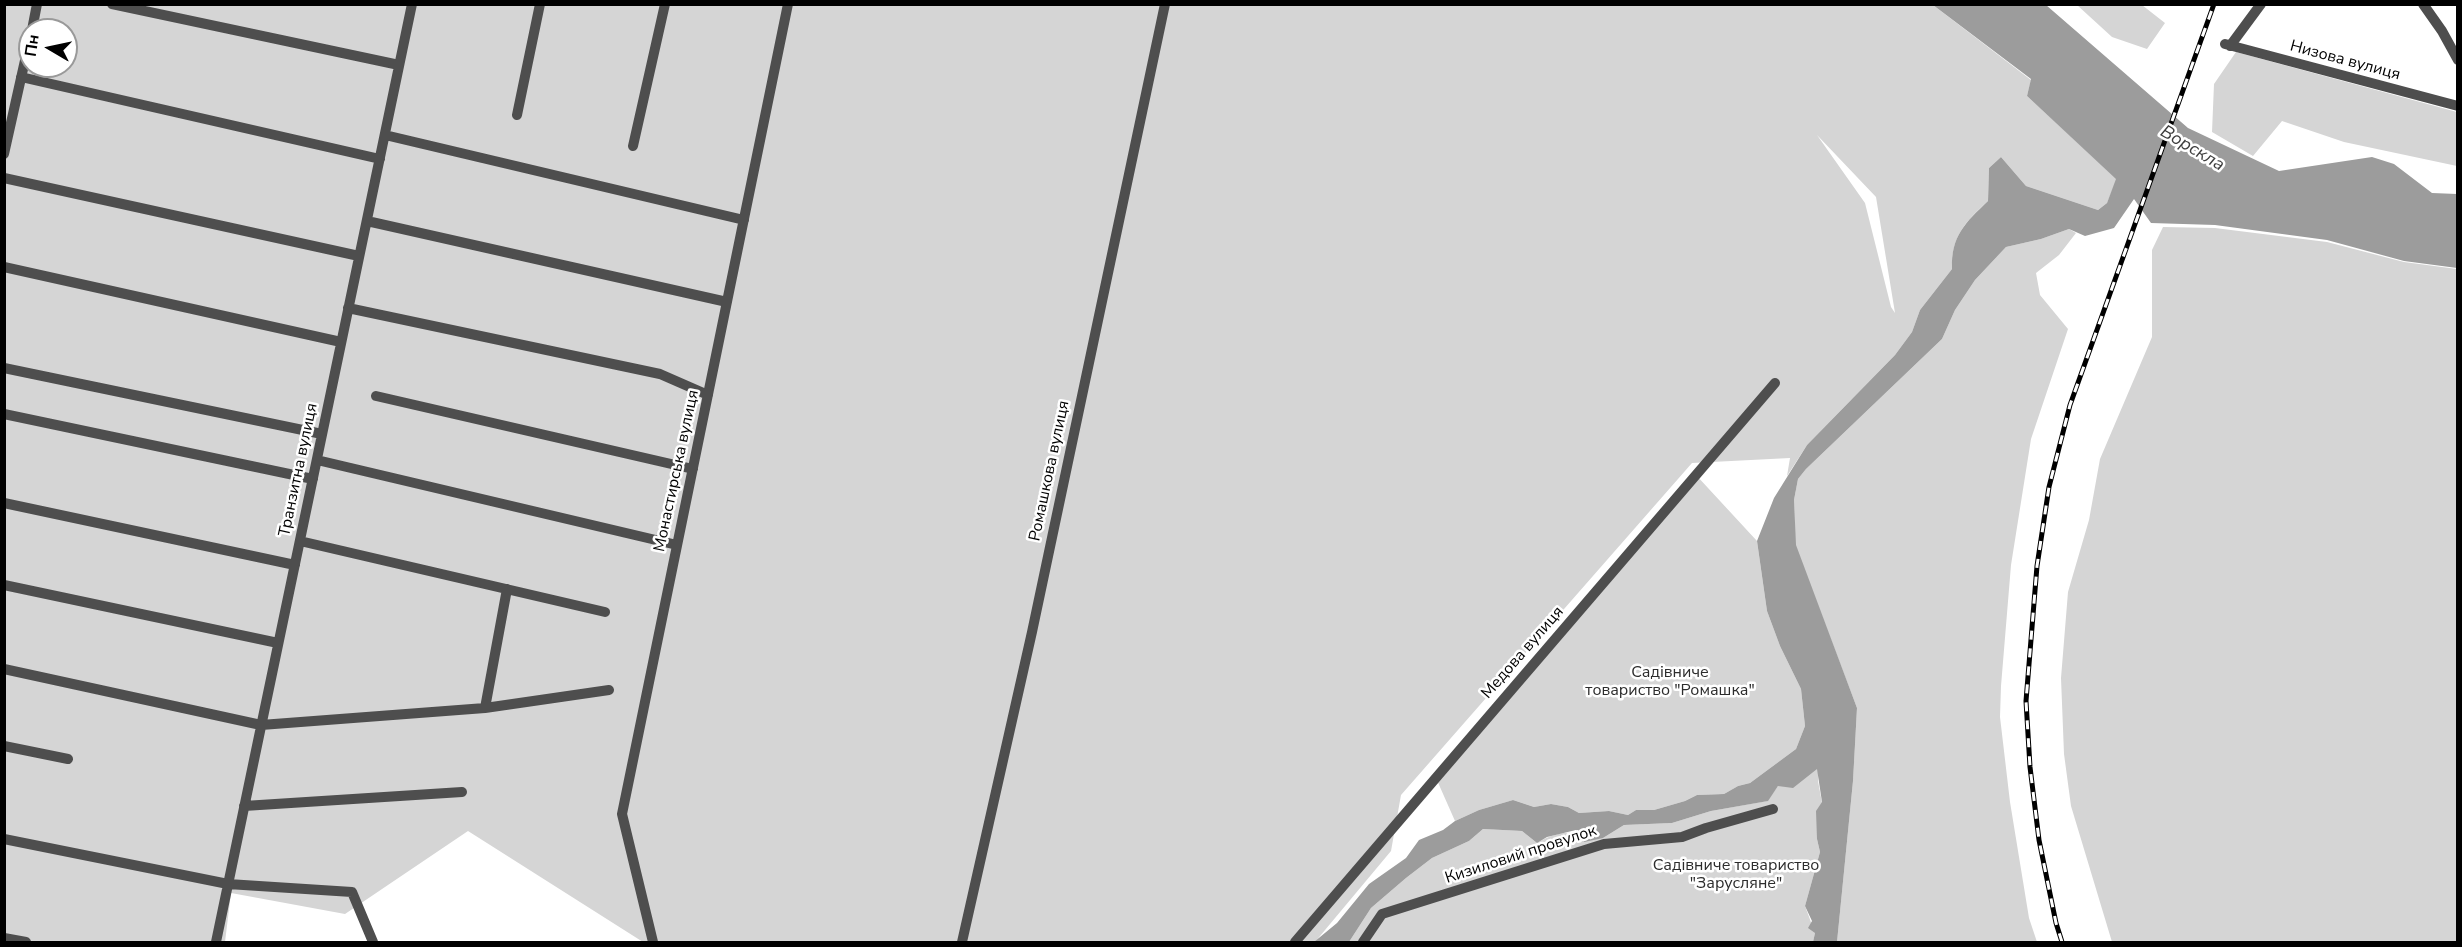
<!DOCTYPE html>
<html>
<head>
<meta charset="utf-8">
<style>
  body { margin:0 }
  #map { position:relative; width:2462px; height:947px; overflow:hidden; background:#fff; font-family:"Nunito Sans",sans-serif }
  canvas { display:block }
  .frame { position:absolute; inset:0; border:6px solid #000; pointer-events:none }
  .north { position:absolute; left:18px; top:18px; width:60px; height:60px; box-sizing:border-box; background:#fff; border:2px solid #999; border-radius:50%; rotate:279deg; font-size:16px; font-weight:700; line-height:24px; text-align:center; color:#000 }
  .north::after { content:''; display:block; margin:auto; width:21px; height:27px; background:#000; clip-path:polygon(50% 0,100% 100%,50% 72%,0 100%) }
</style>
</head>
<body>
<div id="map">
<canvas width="2462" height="947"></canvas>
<div class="frame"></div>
<div class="north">Пн</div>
</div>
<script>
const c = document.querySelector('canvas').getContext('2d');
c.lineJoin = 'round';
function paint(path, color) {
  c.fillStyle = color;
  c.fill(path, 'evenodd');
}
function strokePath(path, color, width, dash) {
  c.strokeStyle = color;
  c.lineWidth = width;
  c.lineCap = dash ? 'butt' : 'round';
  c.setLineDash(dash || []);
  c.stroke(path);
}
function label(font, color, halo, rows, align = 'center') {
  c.font = font + ' "Nunito Sans",sans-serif';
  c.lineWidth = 5;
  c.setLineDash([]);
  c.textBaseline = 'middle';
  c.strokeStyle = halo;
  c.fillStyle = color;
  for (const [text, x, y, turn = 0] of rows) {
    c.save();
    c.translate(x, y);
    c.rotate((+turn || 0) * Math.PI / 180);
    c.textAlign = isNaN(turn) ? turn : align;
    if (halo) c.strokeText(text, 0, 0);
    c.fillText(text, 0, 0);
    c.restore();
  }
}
paint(new Path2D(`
  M5 5H1933L2031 80 2027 96 2117 179 2107 203 2098 210 2026 186 2001 157 1989 168 1988 201C1965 222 1951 237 1952 269L1920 310 1912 332 1895 355 1807 445 1787 476 1790 458 1692 463 1401 795 1391 851 1315 942H643L468 831 345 914 231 893 225 942H5ZM30 30H66V66H30ZM1817 135 1876 197 1895 313 1891 307 1865 203Z
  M2077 5H2142L2165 23 2147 49 2112 37Z
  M2236 52 2457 112V166L2344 142 2282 121 2253 156 2212 132 2214 84Z
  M2163 227 2215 228 2327 242 2404 262 2457 269V942H2112L2071 806 2064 754 2061 678 2068 592 2089 520 2100 459 2152 337V250Z
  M2069 229 2076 233 2059 255 2036 273 2040 295 2068 329 2031 439 2011 565 2001 686 2000 717 2010 802 2029 918 2037 942H1837L1853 781 1857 708 1795 545 1794 500 1798 479 1806 469 1942 339 1955 310 1975 280 2006 247 2041 239Z
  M1696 475 1757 541 1767 611 1780 646 1801 689 1805 726 1796 749 1750 783 1738 786 1724 794 1697 795 1685 801 1654 810H1636L1628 815 1609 811 1579 813 1568 807 1551 804 1534 807 1513 800 1479 810 1455 821 1436 778Z
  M1818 768V781L1822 803 1817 839 1820 852 1805 906 1815 933 1813 942H1349L1371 908 1406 878 1432 858 1469 841 1483 829 1522 831 1537 843C1561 829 1578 831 1603 838L1624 825 1672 823 1711 811 1767 801 1778 786Z`), '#d5d5d5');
paint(new Path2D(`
  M1933 5H2046L2188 128 2279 171 2372 157 2394 164 2432 193 2457 194V268L2404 261 2327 240 2215 225 2151 223 2134 199 2114 228 2085 236 2069 229 2041 239 2006 247 1975 280 1955 310 1942 339 1806 469 1798 479 1794 500 1796 545 1857 708 1853 781 1837 942H1813L1815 933 1808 928 1812 921 1805 906 1820 852 1817 839 1816 811 1822 802 1817 769 1793 788 1778 786 1768 801 1711 811 1672 823 1624 825 1603 838 1584 842 1576 830 1547 837 1537 843 1522 831 1483 829 1469 841 1432 858 1406 878 1371 908 1349 942H1314L1337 923 1369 884 1406 858 1419 840 1443 830 1455 821 1479 810 1513 800 1534 807 1551 804 1568 807 1579 813 1609 811 1628 815 1636 810H1654L1685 801 1697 795 1724 794 1738 786 1750 783 1796 749 1805 726 1801 689 1780 646 1767 611 1757 541 1774 498 1807 445 1895 355 1912 332 1920 310 1952 269C1951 236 1965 223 1988 201L1989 168 2001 157 2026 186 2098 210 2107 203 2116 179 2027 96 2031 79Z`), '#9c9c9c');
strokePath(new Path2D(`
  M112 4 399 65
  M2423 4 2442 31 2458 60
  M32 30 37 4
  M2225 44 2458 106
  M2230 46 2261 4
  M21 77 380 159
  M517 115 540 4
  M385 135 744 220
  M633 146 665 4
  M4 154 30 38
  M4 178 359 256
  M367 221 727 302
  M4 267 341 342
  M348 308 660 374 708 395
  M4 368 322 434
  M376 396 693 469
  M4 414 313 479
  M317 460 677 545
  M4 503 295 565
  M300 541 605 612
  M4 585 278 643
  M4 669 261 725 485 708 609 690
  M485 708 507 589
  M4 746 68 759
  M244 806 462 792
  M4 839 228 884 352 892 373 942
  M4 938 26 942
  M216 942 412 4
  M653 942 622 814 788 4
  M962 942 1032 632 1165 4
  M1295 942 1775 383
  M1363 942 1382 914 1604 844 1682 837 1706 828 1773 809`), '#4e4e4e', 10);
const rail = new Path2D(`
  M2062 942 2056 923 2039 840 2030 767 2026 701 2037 566 2049 487 2070 405 2214 4`);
strokePath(rail, '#000', 5);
strokePath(rail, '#fff', 3, [9]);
label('16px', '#000', '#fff', [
  ["Низова вулиця",2345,61,15],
  ["Транзитна вулиця",299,470,-78],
  ["Монастирська вулиця",677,471,-78],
  ["Ромашкова вулиця",1050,471,-78],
  ["Медова вулиця",1523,653,-49],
  ["Кизиловий провулок",1521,855,-18]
]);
label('16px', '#2c2c2c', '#fff', [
  ["Садівниче",1670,673],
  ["товариство \"Ромашка\"",1670,691],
  ["Садівниче товариство",1736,866],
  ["\"Зарусляне\"",1736,884]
]);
label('italic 18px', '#3d3d3d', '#fff', [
  ["Ворскла",2192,149,31]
]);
</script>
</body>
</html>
